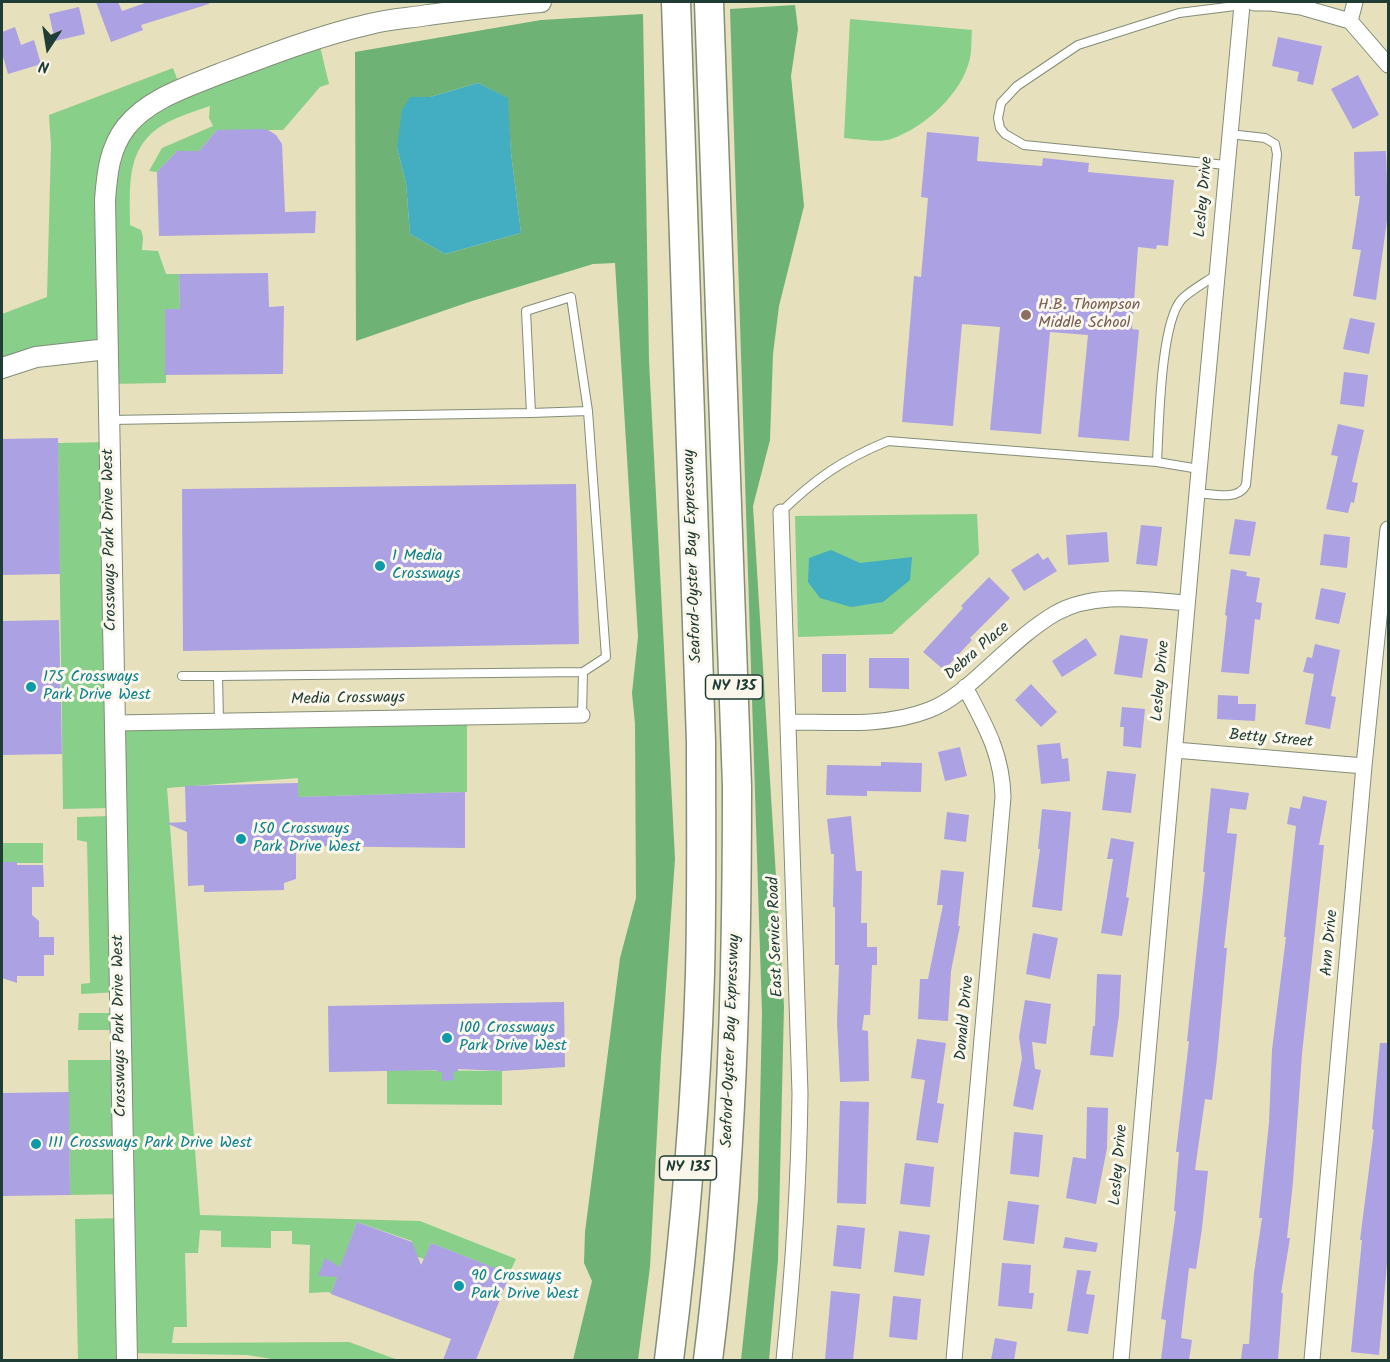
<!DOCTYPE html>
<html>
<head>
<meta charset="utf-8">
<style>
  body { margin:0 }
  #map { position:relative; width:1390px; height:1362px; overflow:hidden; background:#e6e0bc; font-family:Kalam,sans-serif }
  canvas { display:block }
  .frame { position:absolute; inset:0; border:3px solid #1f3d34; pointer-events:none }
  .north { position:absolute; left:18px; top:18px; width:60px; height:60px; -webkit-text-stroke:4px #fbf7ec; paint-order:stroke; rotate:192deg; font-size:16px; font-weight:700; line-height:24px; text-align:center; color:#1f3d34 }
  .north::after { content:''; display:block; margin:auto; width:21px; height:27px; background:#1f3d34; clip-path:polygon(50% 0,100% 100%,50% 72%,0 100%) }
</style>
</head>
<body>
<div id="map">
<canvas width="1390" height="1362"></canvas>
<div class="frame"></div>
<div class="north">N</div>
</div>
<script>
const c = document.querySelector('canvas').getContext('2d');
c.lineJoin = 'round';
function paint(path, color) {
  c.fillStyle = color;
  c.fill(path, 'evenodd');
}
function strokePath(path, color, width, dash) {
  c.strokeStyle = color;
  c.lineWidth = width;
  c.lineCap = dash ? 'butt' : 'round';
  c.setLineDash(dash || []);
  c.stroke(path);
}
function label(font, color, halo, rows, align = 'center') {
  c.font = font + ' Kalam,sans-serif';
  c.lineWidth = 6;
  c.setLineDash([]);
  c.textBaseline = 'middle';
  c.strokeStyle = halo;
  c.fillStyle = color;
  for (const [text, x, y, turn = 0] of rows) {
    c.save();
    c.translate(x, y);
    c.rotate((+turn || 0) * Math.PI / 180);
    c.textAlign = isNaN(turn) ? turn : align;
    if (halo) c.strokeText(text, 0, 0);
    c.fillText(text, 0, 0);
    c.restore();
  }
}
paint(new Path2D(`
  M850 19 972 30C971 39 972 49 970 58 963 93 924 128 891 139 881 143 856 139 844 138Z
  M318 38 329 84 320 87 283 130H217L199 151H177L157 172 149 171 162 148 213 126 209 118 210 106C195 111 180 116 166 123 125 146 130 185 130 225L141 230 143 237 142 250 158 251 166 274H179L180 309 165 310 166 383 108 384V349L2 368V314L47 297 51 145 49 115 173 68 181 89Z
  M109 442 115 723 467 720V792L298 797V778L167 788 200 1215 420 1221 516 1259 509 1274 431 1243 424 1259 410 1254 412 1241 357 1222 331 1294 329 1292 309 1293 310 1245 292 1244V1231H271V1248L221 1247V1231L200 1230 198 1253H185L187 1327H174L172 1343 349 1342 398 1360H278L247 1355 129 1353 128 1360H78L75 1219 124 1218V1194L70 1195 68 1060H121V1030H78L79 1013H121L120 992 81 994V984L90 983V981L87 842 77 840V817L111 816 110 808 63 809 58 443Z
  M977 514 979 554 892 634 798 637 795 516Z
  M2 843H43V863H2Z
  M387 1070 502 1071V1105L387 1104Z`), '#88cf8a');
paint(new Path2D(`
  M795 5 798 29 791 76 804 206 779 306 773 354 770 440 753 506 784 1006 778 1260 769 1360H741L758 1199 762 1013 730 9Z
  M643 14 649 361 675 859 661 1057 650 1267 638 1360H573L592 1281 584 1263 585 1232 620 958 636 898 635 724 632 693 638 637 615 263 593 264 469 302 356 341 355 52 541 20ZM478 83 507 98 511 153 521 233 445 254 410 234 406 183 397 148 430 97Z`), '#6eb276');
paint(new Path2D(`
  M478 83 508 98 511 153 521 233 445 254 410 234 406 183 397 148 402 110 410 97H430Z
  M831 550 860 563 912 557 910 580 883 602 851 607 820 598 808 582 809 558Z`), '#43aec1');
paint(new Path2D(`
  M96 2H118L122 11 148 2H208L209 4 141 25 143 30 111 42Z
  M79 7 85 34 55 41 49 14Z
  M15 27 21 45 34 40 41 64 8 74 2 53V32Z
  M1278 37 1322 46 1313 85 1297 81 1299 72 1272 66Z
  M1358 75 1379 115 1353 129 1331 89Z
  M260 129 268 130 276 135 282 144 285 212 316 211 315 233 159 236 157 172 177 151H199L217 130Z
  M927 132 979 137 977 161 1042 166 1043 158 1089 163 1088 172 1174 180 1168 246 1157 245 1156 249 1138 247 1132 329 1139 330 1129 441 1078 437 1088 335 1050 332 1041 434 990 430 1000 327 962 324 953 426 902 422 914 276 921 277 928 198 921 197Z
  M1386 151 1388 213 1376 300 1353 296 1361 250 1352 249 1360 196H1355L1354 152Z
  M268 273 269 307 284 306 283 374 165 375V309H180L179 274Z
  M1350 318 1375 323 1369 354 1343 349Z
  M1344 372 1368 375 1364 407 1340 404Z
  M1338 424 1364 430 1352 482 1358 483 1354 503 1351 502 1348 513 1326 509 1338 456 1331 455Z
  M58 438 60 574 2 575V439Z
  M576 484 579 644 183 651 182 489Z
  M1235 519 1256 522 1250 556 1229 554Z
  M1141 525 1162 527 1157 566 1136 564Z
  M1107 532 1109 562 1068 565 1066 535Z
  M1324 534 1350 537 1347 568 1320 565Z
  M1038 553 1043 560 1048 557 1057 571 1024 591 1011 570Z
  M1231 569 1247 572 1246 576 1260 578 1256 602 1262 603 1260 620 1255 619 1249 674 1221 672 1227 616 1225 615Z
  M989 577 1010 598 970 638 972 640 944 670 923 652 963 608 961 606Z
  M1321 588 1346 593 1339 624 1315 619Z
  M59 620 62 754 2 755V621Z
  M1120 635 1148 639 1142 678 1114 674Z
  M1086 638 1097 655 1062 677 1052 661Z
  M1315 644 1340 650 1331 696 1336 697 1330 729 1305 724 1314 674 1303 672 1307 657 1312 658Z
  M822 654H846V692H822Z
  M869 658H909V689L869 688Z
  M1031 684 1057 712 1041 727 1015 700Z
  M1218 695 1238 696V704H1256L1255 721 1217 719Z
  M1122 707 1145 709 1141 748 1123 746 1124 727H1120Z
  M1060 743 1062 759 1068 758 1070 781 1041 784 1037 745Z
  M960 747 967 776 945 781 938 752Z
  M881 762 922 763 921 792 867 791V796L826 795 827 765 881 766Z
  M1107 771 1136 774 1131 813 1102 810Z
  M298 783V797L465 792V848L296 846V879L284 883V890L204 892V885L188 886 187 832 166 823 186 822 185 786Z
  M1211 788 1249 793 1246 810 1230 808 1227 833 1237 834 1224 948H1227L1217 1058 1212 1100 1205 1099 1195 1170 1208 1171 1202 1228 1196 1269 1189 1268 1181 1338 1192 1340 1189 1360H1161L1166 1320 1161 1319 1176 1211H1174L1179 1152H1176L1189 1041H1187L1205 872H1203Z
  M1303 796 1327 801 1319 845H1324L1302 1054 1293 1182 1287 1238H1290L1281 1293H1283L1278 1360H1249L1241 1359 1243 1344H1249L1254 1273 1262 1218H1259L1269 1123 1272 1050 1286 937H1284L1296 826 1287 824 1290 807 1300 809Z
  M1042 809 1071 812 1062 911 1032 907 1040 849H1038Z
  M947 812 969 815 966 842 944 839Z
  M851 816 856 871H862L861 923H867V947H877V965H872L870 1015H864L862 1030 868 1031 869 1081 840 1082 837 1022 839 965H835V907H833L834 854H831L827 819Z
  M1111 838 1134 842 1126 897 1129 898 1122 936 1101 933 1113 859H1107Z
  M2 862H17V865H43L44 887H32V915L39 921V937H54V955H44V976H17V983L2 978Z
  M941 870 964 872 958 926H960L951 971 948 1021 918 1019 920 979H928L943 905H937Z
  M1033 933 1058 938 1050 979 1026 974Z
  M1097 974 1121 975 1119 1015 1113 1057 1090 1055 1093 1026H1095Z
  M1025 1000 1051 1004 1046 1044 1032 1042 1035 1069 1041 1070 1033 1110 1013 1106 1022 1058 1019 1037Z
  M564 1002 565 1067 502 1071 458 1069V1071L453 1072 454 1080 442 1081V1072H437V1070L329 1072 328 1006Z
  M917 1039 946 1043 937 1103 944 1104 938 1143 916 1140 925 1080 911 1078Z
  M1380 1043H1389V1240L1379 1355 1351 1352 1362 1240H1360L1374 1130 1372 1129Z
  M69 1092 70 1195 2 1196V1093Z
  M840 1101 869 1102 866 1204 837 1203Z
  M1087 1107 1108 1108 1107 1148 1096 1204 1066 1198 1073 1157 1086 1159Z
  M1014 1132 1043 1135 1039 1177 1010 1174Z
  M905 1163 934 1167 930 1207 900 1204Z
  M1008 1201 1039 1205 1034 1244 1003 1240Z
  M357 1222 412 1242 421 1265 431 1243 510 1274 476 1360H443L451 1339 331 1294 337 1277 318 1276 325 1258 340 1267Z
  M837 1225 865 1228 861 1269 833 1266Z
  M899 1231 930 1235 924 1276 894 1272Z
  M1065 1237 1098 1243 1096 1252 1063 1248Z
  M1002 1263 1031 1265 1029 1293H1034L1032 1309 998 1306Z
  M1077 1270 1091 1271 1086 1294 1095 1295 1088 1334 1067 1331Z
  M831 1291 860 1294 853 1360H825Z
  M893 1296 921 1299 917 1340 889 1337Z
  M995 1338 1017 1342 1014 1360H991Z`), '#aba1e3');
const service = new Path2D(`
  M1226 165 1024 145 1005 134 1000 128 998 118 1001 103 1017 86 1078 45 1179 13 1243 5
  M110 420 531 413
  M1157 462C1159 428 1160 322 1182 299 1191 290 1206 282 1216 275
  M1197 493C1213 494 1238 501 1246 485L1277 154 1275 144 1265 138 1229 134
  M781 512C816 478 842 460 888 441L1157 462 1199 469
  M182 676H218
  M582 715 583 672 606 657 588 411 571 297 526 311 531 413 588 411
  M219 721 218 676 583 672`);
const minor = new Path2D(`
  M1254 3H1271L1301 7 1350 21 1388 65
  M1350 21 1355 2
  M781 512 800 1093C799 1182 793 1271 784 1360
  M789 722C835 722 886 727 929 710 953 701 973 681 992 664 1012 646 1032 627 1056 613 1095 591 1145 600 1187 603
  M115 723 582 715
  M1175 750 1364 766
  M954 1360 1003 797C1002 753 985 725 965 687
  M1121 1360 1197 493 1242 5
  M1312 1360 1364 766 1388 529`);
const tertiary = new Path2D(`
  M2 368 36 357 108 349
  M127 1360 105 200C107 174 109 149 126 127 148 99 187 87 219 74 269 55 318 36 370 24 389 19 409 18 428 15 466 10 503 5 541 2`);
const motorway = new Path2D(`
  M669 1360C685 1232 696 1103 700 974 702 897 701 819 701 742L676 2
  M708 1360C732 1170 737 978 737 786L709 2`);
strokePath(service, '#828e78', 10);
strokePath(minor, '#828e78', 17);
strokePath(tertiary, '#828e78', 22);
strokePath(motorway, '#828e78', 31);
strokePath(service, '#fff', 8);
strokePath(minor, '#fff', 15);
strokePath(tertiary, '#fff', 20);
strokePath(motorway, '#fff', 28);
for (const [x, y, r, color] of [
  [1026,315,6,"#8d6e63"],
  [380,566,6,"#0f9aa8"],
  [31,687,6,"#0f9aa8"],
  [241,839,6,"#0f9aa8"],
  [447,1038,6,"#0f9aa8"],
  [36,1144,6,"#0f9aa8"],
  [459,1286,6,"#0f9aa8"]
]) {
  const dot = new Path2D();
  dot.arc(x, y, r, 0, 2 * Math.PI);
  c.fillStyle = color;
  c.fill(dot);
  strokePath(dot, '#fbf7ec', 2);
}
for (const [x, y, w] of [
  [734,687,57],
  [688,1168,57]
]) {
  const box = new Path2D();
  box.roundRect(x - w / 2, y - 12, w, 24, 4.5);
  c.fillStyle = '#fbf7ec';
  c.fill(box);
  strokePath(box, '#1f3d34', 1.5);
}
label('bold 15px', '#1f3d34', null, [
  ["NY 135",734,687],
  ["NY 135",688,1168]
]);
label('16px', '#1f3d34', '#fbf7ec', [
  ["Lesley Drive",1205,197,-85],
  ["Crossways Park Drive West",111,540,-91],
  ["Seaford-Oyster Bay Expressway",694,556,-92],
  ["Debra Place",978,652,-41],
  ["Lesley Drive",1162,681,-85],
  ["Media Crossways",348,700,-1],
  ["Betty Street",1271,740,5],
  ["East Service Road",777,937,-92],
  ["Ann Drive",1331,943,-85],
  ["Donald Drive",966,1018,-85],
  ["Crossways Park Drive West",121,1026,-91],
  ["Seaford-Oyster Bay Expressway",732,1041,-88],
  ["Lesley Drive",1120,1165,-85]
]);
label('16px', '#785e54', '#fbf7ec', [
  ["H.B. Thompson",1038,306],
  ["Middle School",1038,324]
], 'left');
label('16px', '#0d838f', '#fbf7ec', [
  ["1 Media",392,557],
  ["Crossways",392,575],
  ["175 Crossways",43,678],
  ["Park Drive West",43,696],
  ["150 Crossways",253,830],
  ["Park Drive West",253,848],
  ["100 Crossways",459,1029],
  ["Park Drive West",459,1047],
  ["111 Crossways Park Drive West",48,1144],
  ["90 Crossways",471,1277],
  ["Park Drive West",471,1295]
], 'left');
</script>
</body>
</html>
